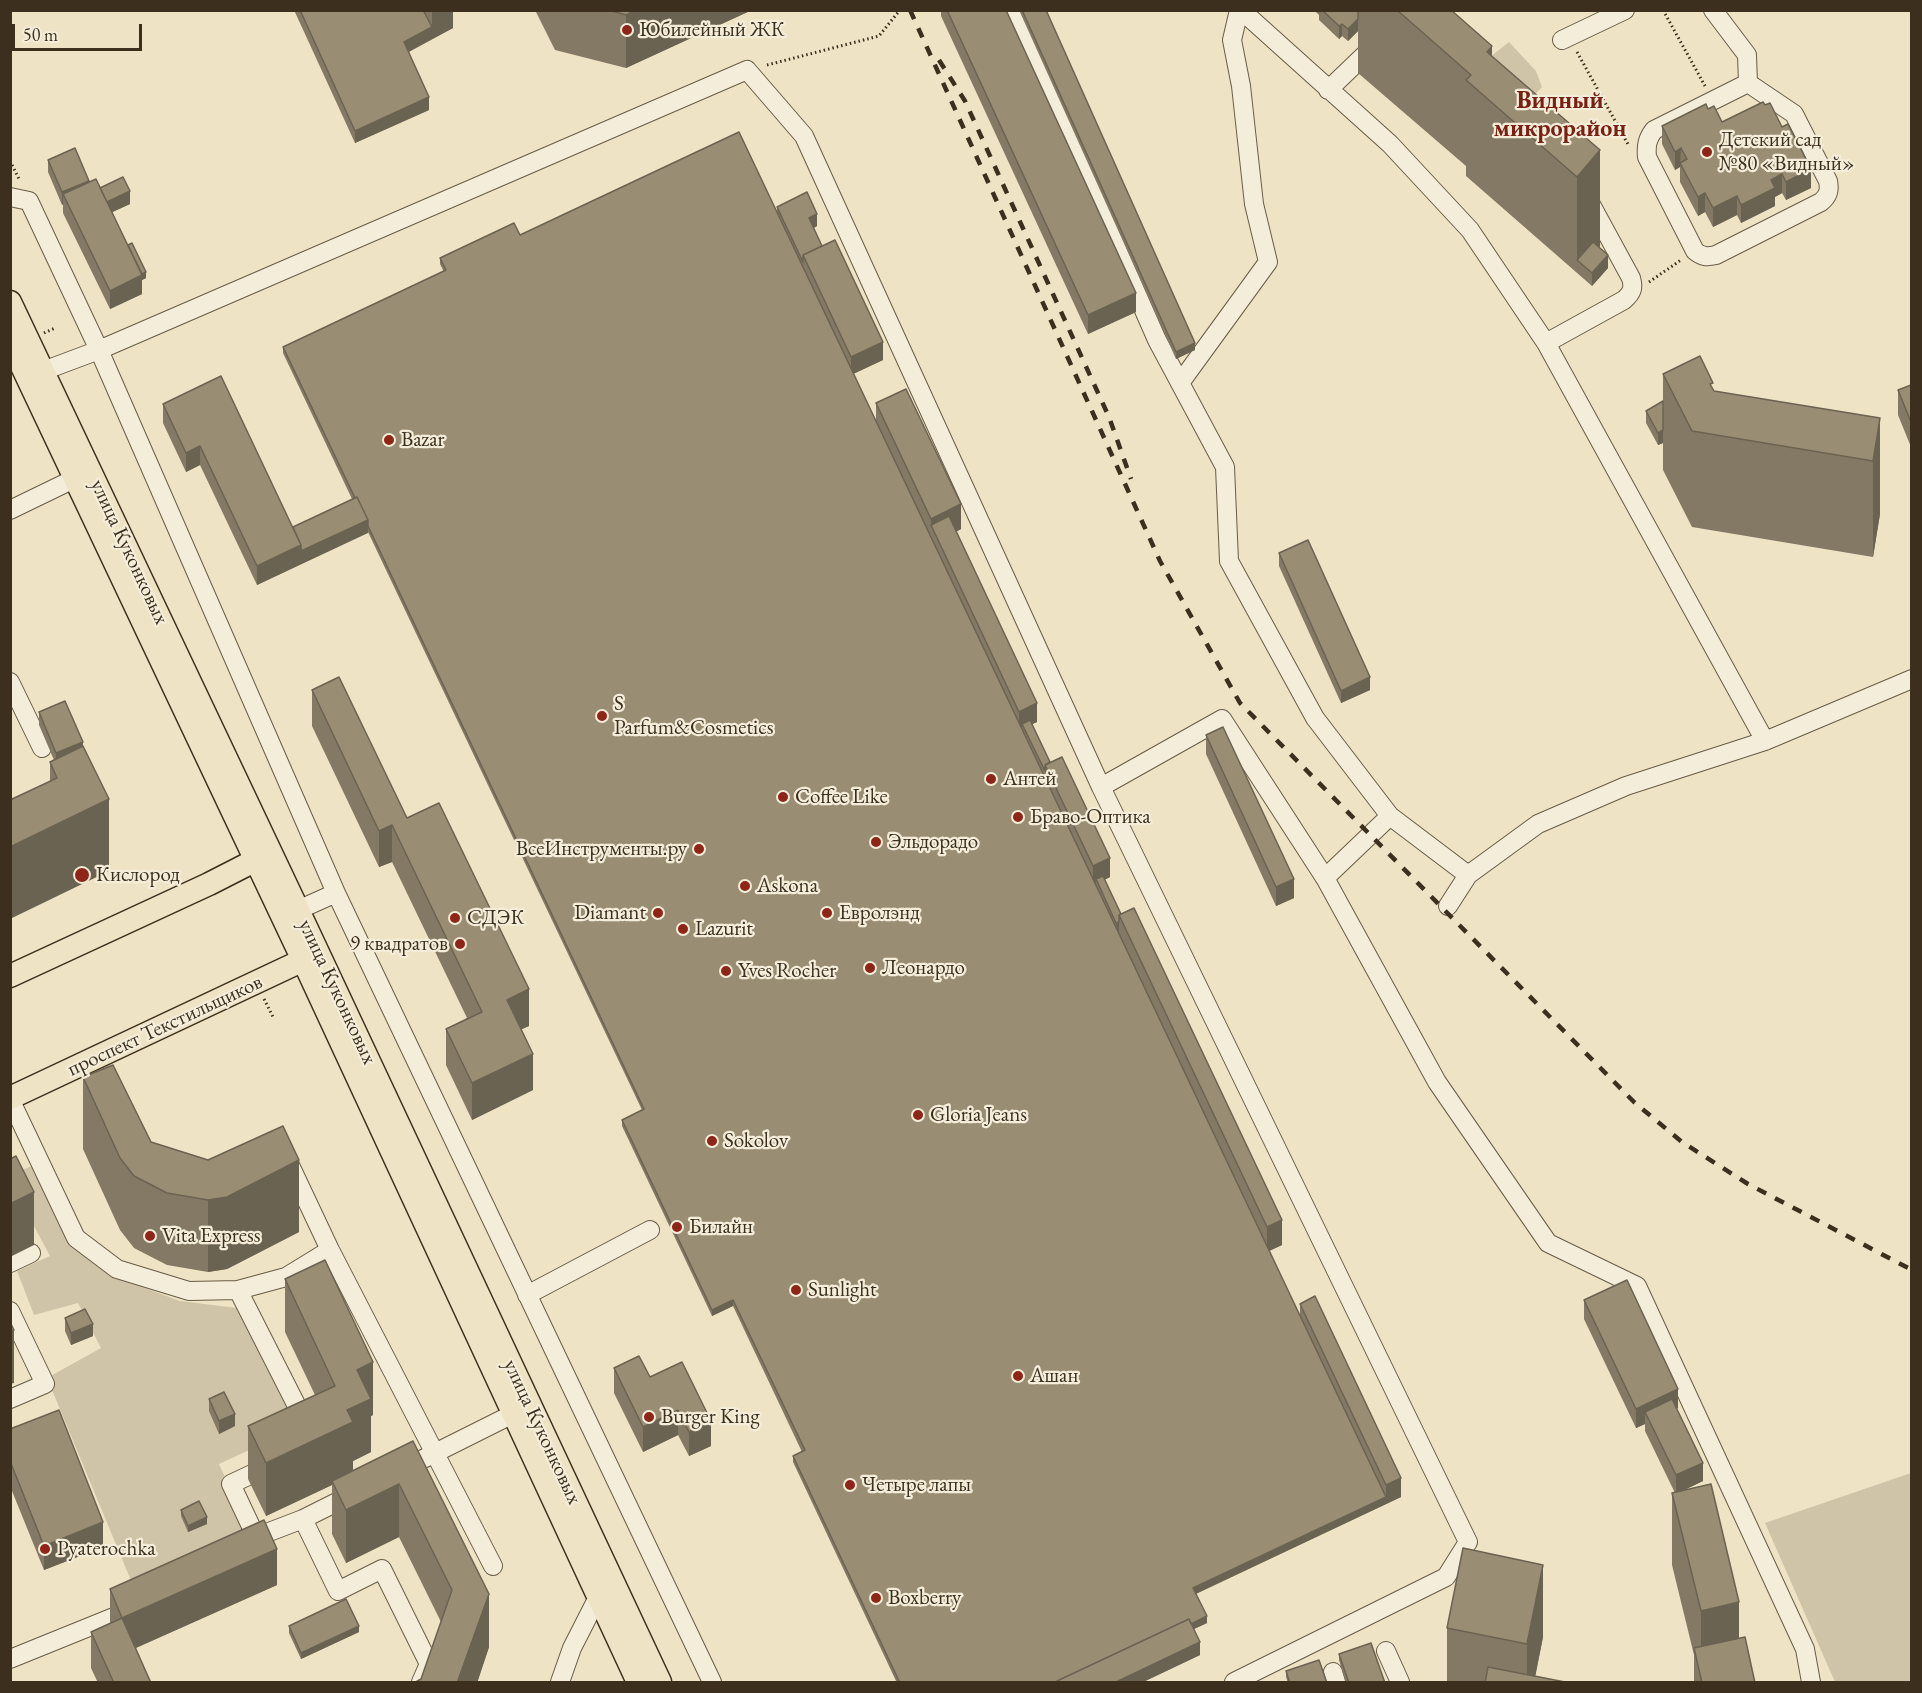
<!DOCTYPE html>
<html>
<head>
<meta charset="utf-8">
<style>
  body { margin:0 }
  #map { position:relative; width:1922px; height:1693px; overflow:hidden; background:#eee3c4; font-family:"EB Garamond",serif }
  canvas { display:block }
  .frame { position:absolute; inset:0; border:12px solid #3c2f1d; pointer-events:none }
  .scale { position:absolute; left:12px; top:24px; width:130px; height:27px; box-sizing:border-box; border:3px solid #3c2f1d; border-top:0; padding-left:8px; font-size:18px; line-height:21px; white-space:nowrap; color:#3c2f1d; -webkit-text-stroke:4px #f4edd9; paint-order:stroke }
</style>
</head>
<body>
<div id="map">
<canvas width="1922" height="1693"></canvas>
<div class="frame"></div>
<div class="scale">50 m</div>
</div>
<script>
const c = document.querySelector('canvas').getContext('2d');
c.lineJoin = 'round';
function paint(path, color) {
  c.fillStyle = color;
  c.fill(path, 'evenodd');
}
function strokePath(path, color, width, dash) {
  c.strokeStyle = color;
  c.lineWidth = width;
  c.lineCap = dash ? 'butt' : 'round';
  c.setLineDash(dash || []);
  c.stroke(path);
}
function label(font, color, halo, rows, align = 'center') {
  c.font = font + ' "EB Garamond",serif';
  c.lineWidth = 4.5;
  c.setLineDash([]);
  c.textBaseline = 'middle';
  c.strokeStyle = halo;
  c.fillStyle = color;
  for (const [text, x, y, turn = 0] of rows) {
    c.save();
    c.translate(x, y);
    c.rotate((+turn || 0) * Math.PI / 180);
    c.textAlign = isNaN(turn) ? turn : align;
    if (halo) c.strokeText(text, 0, 0);
    c.fillText(text, 0, 0);
    c.restore();
  }
}
paint(new Path2D(`
  M1509 42 1536 71 1542 87 1532 98 1476 68Z
  M35 1165 113 1276 180 1301 237 1308 297 1428 219 1464 250 1533 132 1583 47 1378 101 1348 78 1303 34 1315 17 1271 50 1256 11 1183V1174Z
  M1911 1473V1682H1835L1765 1523Z`), '#d0c4a8');
const minor = new Path2D(`
  M1012 10 1157 340 1225 467 1229 561 1315 718 1390 816 1325 878
  M1241 10 1390 144 1470 230 1546 343 1765 741 1626 786 1538 824 1468 875 1448 906
  M1713 10 1747 55 1748 83
  M1562 40 1625 10
  M1748 83 1794 114 1828 181C1830 191 1828 196 1821 202L1716 255C1707 257 1702 257 1695 251L1647 157C1646 146 1647 139 1654 130Z
  M1328 90 1375 45
  M10 197 29 201 99 350 747 70 804 136 1101 787 1222 719 1325 878 1437 1082 1548 1243 1637 1286 1805 1649 1811 1682
  M1546 343 1624 300C1632 293 1634 288 1631 278L1588 199
  M43 371 99 350 336 893 298 910
  M1180 383 1268 262 1254 204 1241 86 1232 40 1239 10
  M10 510 76 478
  M10 682 42 748
  M1765 741 1912 679
  M1101 787 1468 1542 1446 1577 1234 1682
  M1390 816 1468 875
  M336 893 712 1682
  M10 1099 76 1238 117 1269 189 1291 238 1290 306 1424
  M289 1163 330 1250 493 1566
  M10 1263 31 1253
  M238 1290 286 1277 330 1250
  M527 1295 650 1230
  M10 1311 45 1384 10 1399
  M423 1459 513 1414
  M269 1466 231 1484 256 1537 303 1519
  M353 1494 303 1519 338 1591 382 1569 429 1664 421 1682
  M1386 1651 1400 1682
  M10 1659 131 1610
  M1333 1672 1336 1682
  M560 1682 572 1648 598 1597`);
const major = new Path2D(`
  M10 302 298 910 660 1682
  M10 341 303 960 638 1682
  M10 976 209 884 256 860
  M10 1098 314 955`);
strokePath(minor, '#685c47', 20);
strokePath(major, '#3c2f1d', 25);
strokePath(new Path2D(`
  M1663 10 1705 86
  M1577 52 1629 146
  M767 65 879 36 900 10
  M10 161 20 181
  M1649 282 1681 260
  M44 333 55 328
  M264 999 274 1019`), '#3c2f1d', 3, [1.5, 3]);
strokePath(minor, '#f4edd9', 18);
strokePath(major, '#eee3c4', 22);
strokePath(new Path2D(`
  M910 10 1160 561 1240 703 1634 1102 1682 1142 1748 1184 1912 1270
  M939 60 965 101 1109 417 1131 479`), '#3c2f1d', 4.5, [10, 10]);
paint(new Path2D(`
  M294 10H453V28L409 52 429 110 355 143Z
  M535 10H752L626 68 555 50Z
  M941 10H1006L1136 312 1088 334 941 16Z
  M1019 10H1046L1195 350 1176 359Z
  M1314 10H1451L1492 56 1600 150V246L1599 248 1608 268 1592 286 1466 176V166L1358 73V31L1348 41 1342 36 1339 39 1319 20V15Z
  M1708 109 1722 122 1811 188 1786 200 1782 193 1775 197V206L1741 223 1737 215 1713 227 1705 212 1698 216 1680 182V167L1675 170 1662 144V126Z
  M48 160 130 204 112 212 128 245 146 278 142 280V294L110 309 63 213V204L62 205 48 172Z
  M777 207 817 226 814 228 822 246 883 360 853 374 876 422V403L961 529 956 532 1037 722 1032 724 1050 762 1110 877 1104 880 1282 1245 1269 1251 1300 1316V1304L1401 1497 1196 1594 1207 1623 1193 1629 1200 1655 1141 1683H897L793 1462V1456L802 1452 733 1306 712 1316 622 1126V1120L642 1110 368 532 257 585 200 465 186 472 163 423V404L293 527 352 499 283 353V347L444 272 440 264V258L520 235 777 213Z
  M1663 374 1713 390 1714 391 1880 418V514L1873 557 1692 527 1663 470V443L1658 445 1646 423V411L1663 401Z
  M1911 385V447L1898 415V390Z
  M1279 553 1370 690 1341 703 1279 566Z
  M312 690 407 818 529 1026 521 1029 533 1090 472 1120 446 1065V1029L467 1018 392 862 379 867 312 726Z
  M39 712 83 746 109 871 50 781V762L54 760 39 725Z
  M1206 735 1294 898 1276 906 1206 754Z
  M83 1077 151 1142 299 1232 227 1269 208 1272 167 1265 134 1248 120 1230 83 1149Z
  M285 1279 373 1415 371 1416V1452L353 1461V1471L413 1441 489 1647 477 1683H414L421 1679 441 1622 399 1537 346 1563 332 1534V1485L266 1516 248 1479V1426L315 1395 285 1332Z
  M1584 1300 1678 1408 1677 1409 1703 1481 1682 1491 1739 1638 1755 1683H1694V1655L1672 1565V1493H1675L1645 1431V1424L1636 1428 1584 1319Z
  M65 1318 93 1336 71 1345 65 1331Z
  M614 1368 650 1377 711 1446 689 1456 678 1435 643 1452 614 1393Z
  M209 1399 235 1426 219 1434 209 1411Z
  M10 1429 103 1547 44 1570 10 1486Z
  M181 1510 207 1524 188 1532 181 1516Z
  M277 1585 136 1648 151 1683H98L91 1668V1632L110 1623V1589Z
  M289 1626 359 1632 301 1659 289 1633Z
  M1447 1628 1543 1637 1535 1676 1565 1682 1447 1683Z
  M1339 1654 1385 1683H1346L1339 1660Z
  M1286 1671 1327 1683H1288L1286 1677Z`), '#847964');
paint(new Path2D(`
  M432 10H453V28L404 54V42L432 27Z
  M636 10H752L626 68V15Z
  M1358 19V31L1348 41V29Z
  M1342 24V36L1339 39V26Z
  M1492 46V103L1487 52Z
  M429 97V110L355 143V131Z
  M1681 148 1680 167 1675 170V152Z
  M1600 150V246L1583 266 1577 260V177Z
  M1811 169V188L1786 200V182Z
  M1782 174V193L1775 197V206L1741 223V205L1771 180Z
  M89 181V193L63 194V204L62 205V192Z
  M130 191V204L104 216V203Z
  M1705 193V212L1698 216V197Z
  M1737 196V215L1713 227V208Z
  M817 214V226L809 230V218Z
  M1608 255V268L1592 286V273Z
  M146 272V278L142 280V294L110 309V291Z
  M1136 293V312L1088 334V315Z
  M883 342V360L851 375V357Z
  M1195 343V350L1176 359V352Z
  M1880 418V514L1873 557V461Z
  M1663 430V443L1658 445V433Z
  M200 446V465L186 472V453Z
  M961 504V529L938 540 931 525V519Z
  M368 520V533L257 585V566L301 545Z
  M1370 677V690L1341 703V691Z
  M1037 703V722L1024 728 1022 724V729L1019 731V712Z
  M83 742V755L56 766V753Z
  M12 783V795L10 796V784Z
  M109 799V871L10 919V847Z
  M392 825V862L379 867V831Z
  M1110 858V877L1098 883 1096 879V884L1093 885V866Z
  M1294 879V898L1276 906V887Z
  M1119 922V934L1116 935V923Z
  M529 989V1026L507 1036V1000Z
  M533 1054V1090L472 1120V1083Z
  M299 1160V1232L227 1269 208 1272V1200Z
  M34 1192V1245L10 1257V1204Z
  M1282 1220V1245L1267 1252V1227Z
  M733 1300V1306L712 1316V1310Z
  M93 1324V1336L71 1345V1333Z
  M14 1330V1383L10 1384V1331Z
  M373 1362V1415L371 1416V1452L353 1461V1475L332 1481V1485L266 1516V1463L347 1410 357 1370Z
  M1678 1389V1408L1650 1421 1645 1412V1424L1636 1428V1409Z
  M678 1410V1435L643 1452V1427Z
  M235 1414V1426L219 1434V1421Z
  M711 1421V1446L689 1456V1432Z
  M1703 1463V1481L1676 1494V1475Z
  M1401 1478V1497L1193 1595V1588L1386 1497V1485Z
  M399 1484V1537L346 1563V1510Z
  M207 1517V1524L188 1532V1526Z
  M103 1522V1547L44 1570V1546Z
  M277 1549V1585L122 1654V1618Z
  M1543 1565V1637L1534 1683H1527V1644Z
  M489 1594V1647L477 1683H457Z
  M1739 1602V1674L1701 1678V1611Z
  M1207 1616V1623L1080 1683H1067Z
  M359 1626V1632L301 1659V1653Z
  M1200 1642V1655L1141 1683H1114Z`), '#6b6351');
const building = new Path2D(`
  M300 10H423L432 27 404 42 429 97 355 131Z
  M608 10H636L626 15Z
  M947 10H1006L1136 293 1088 315Z
  M1022 10H1046L1195 343 1176 352Z
  M1322 10H1358V19L1348 29 1342 24 1339 26Z
  M1397 10H1451L1492 46 1487 52 1600 150 1577 177 1466 80 1471 75Z
  M1763 102 1765 105 1770 103 1782 127 1788 124 1811 169 1786 182 1782 174 1771 180 1775 188 1741 205 1737 196 1713 208 1705 193 1698 197 1680 163 1687 159 1681 148 1675 152 1662 126 1706 104 1708 109 1714 106 1722 122Z
  M739 132 1386 1497 1193 1588 1207 1616 1191 1624 1189 1619 1057 1681V1683H900L793 1456 805 1450 733 1300 712 1310 622 1120 644 1109 368 526V520L357 497 355 498 283 347 446 270 440 258 514 223 520 235Z
  M75 148 89 181 62 192 48 160Z
  M123 177 130 191 107 202 100 188Z
  M96 179 142 275 110 291 63 194Z
  M807 192 817 214 809 218 822 246 803 255V262L777 207Z
  M835 240 883 342 851 357 803 255Z
  M1593 242 1608 255 1592 273 1577 260Z
  M132 243 146 272 142 274 128 245Z
  M1700 356 1713 383 1710 384 1714 391 1880 418 1873 461 1692 431 1663 374Z
  M221 376 301 545 257 566 200 446 186 453 163 404Z
  M1911 385V422L1898 390Z
  M906 389 961 504 931 519 876 403Z
  M1663 401V430L1658 433 1646 411Z
  M357 497 368 520 301 551V545L293 527Z
  M949 516 1037 703 1019 712 931 525Z
  M1308 540 1370 677 1341 691 1279 553Z
  M339 677 407 818 439 803 529 989 507 1000 533 1054 472 1083 446 1029 482 1012 392 825 379 831 312 690Z
  M65 701 83 742 56 753 39 712Z
  M1030 720 1050 762 1045 765V771L1022 724Z
  M1223 727 1294 879 1276 887 1206 735Z
  M83 746 109 799 10 847V800L57 778 50 762Z
  M1062 757 1110 858 1093 866 1045 765Z
  M1103 876 1121 914 1119 915V922L1116 923 1096 879Z
  M1134 908 1282 1220 1267 1227 1119 915Z
  M113 1065 151 1142 208 1160 283 1126 299 1160 227 1197 208 1200 167 1193 134 1176 120 1158 83 1077Z
  M16 1156 34 1192 10 1204V1159Z
  M325 1260 373 1362 357 1370 371 1399 347 1410 353 1422 266 1463 248 1426 335 1386 285 1279Z
  M1627 1280 1678 1389 1636 1409 1584 1300Z
  M1315 1296 1401 1478 1386 1485 1300 1304Z
  M85 1309 93 1324 71 1333 65 1318Z
  M10 1322 14 1330 10 1331Z
  M639 1356 650 1377 682 1362 711 1421 689 1432 678 1410 643 1427 614 1368Z
  M224 1392 235 1414 219 1421 209 1399Z
  M1672 1399 1703 1463 1676 1475 1645 1412Z
  M59 1410 103 1522 44 1546 10 1461V1429Z
  M413 1441 489 1594 457 1683H414L421 1679 452 1590 399 1484 346 1510 332 1481Z
  M1711 1484 1739 1602 1701 1611 1672 1493Z
  M199 1501 207 1517 188 1526 181 1510Z
  M264 1520 277 1549 122 1618 110 1589Z
  M1463 1548 1543 1565 1527 1644 1447 1628Z
  M346 1599 359 1626 301 1653 289 1626Z
  M122 1618 151 1683H114L91 1632Z
  M1189 1619 1200 1642 1114 1683H1057V1681Z
  M1745 1637 1755 1683H1702L1694 1648Z
  M1371 1643 1385 1683H1349L1339 1654Z
  M1319 1660 1327 1683H1290L1286 1671Z
  M1488 1667 1565 1682V1683H1485Z`);
paint(building, '#998d74');
strokePath(building, '#6b6351', 1.5);
for (const [x, y, r, color] of [
  [627,30,6,"#8f2418"],
  [1707,152,6,"#8f2418"],
  [389,440,6,"#8f2418"],
  [602,716,6,"#8f2418"],
  [991,779,6,"#8f2418"],
  [783,797,6,"#8f2418"],
  [1018,817,6,"#8f2418"],
  [876,842,6,"#8f2418"],
  [699,849,6,"#8f2418"],
  [82,875,8,"#8f2418"],
  [745,886,6,"#8f2418"],
  [658,913,6,"#8f2418"],
  [827,913,6,"#8f2418"],
  [455,918,6,"#8f2418"],
  [683,929,6,"#8f2418"],
  [460,944,6,"#8f2418"],
  [870,968,6,"#8f2418"],
  [726,971,6,"#8f2418"],
  [918,1115,6,"#8f2418"],
  [712,1141,6,"#8f2418"],
  [677,1227,6,"#8f2418"],
  [150,1236,6,"#8f2418"],
  [796,1290,6,"#8f2418"],
  [1018,1376,6,"#8f2418"],
  [649,1417,6,"#8f2418"],
  [850,1485,6,"#8f2418"],
  [45,1549,6,"#8f2418"],
  [876,1598,6,"#8f2418"]
]) {
  const dot = new Path2D();
  dot.arc(x, y, r, 0, 2 * Math.PI);
  c.fillStyle = color;
  c.fill(dot);
  strokePath(dot, '#f4edd9', 2);
}
label('21px', '#3c2f1d', '#f4edd9', [
  ["Юбилейный ЖК",639,30],
  ["Детский сад",1719,140],
  ["№80 «Видный»",1719,164],
  ["Bazar",401,440],
  ["S",614,704],
  ["Parfum&Cosmetics",614,728],
  ["Антей",1003,779],
  ["Coffee Like",795,797],
  ["Браво-Оптика",1030,817],
  ["Эльдорадо",888,842],
  ["ВсеИнструменты.ру",687,849,"right"],
  ["Кислород",96,875],
  ["Askona",757,886],
  ["Diamant",646,913,"right"],
  ["Евролэнд",839,913],
  ["СДЭК",467,918],
  ["Lazurit",695,929],
  ["9 квадратов",448,944,"right"],
  ["Леонардо",882,968],
  ["Yves Rocher",738,971],
  ["Gloria Jeans",930,1115],
  ["Sokolov",724,1141],
  ["Билайн",689,1227],
  ["Vita Express",162,1236],
  ["Sunlight",808,1290],
  ["Ашан",1030,1376],
  ["Burger King",661,1417],
  ["Четыре лапы",862,1485],
  ["Pyaterochka",57,1549],
  ["Boxberry",888,1598]
], 'left');
label('21px', '#3c2f1d', '#f4edd9', [
  ["улица Куконковых",129,552,65],
  ["улица Куконковых",337,992,65],
  ["проспект Текстильщиков",165,1026,-25],
  ["улица Куконковых",542,1432,65]
]);
label('bold 24px', '#7a1f14', '#f4edd9', [
  ["Видный",1560,101],
  ["микрорайон",1560,129]
]);
</script>
</body>
</html>
